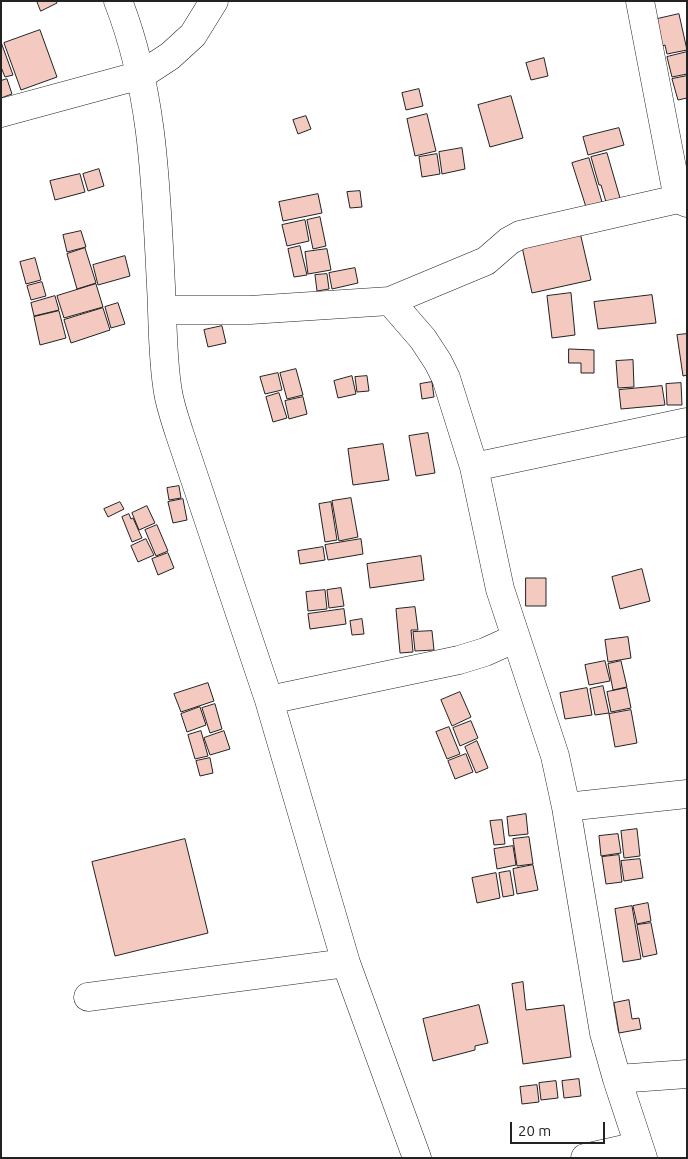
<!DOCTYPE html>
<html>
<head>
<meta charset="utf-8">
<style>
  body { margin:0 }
  #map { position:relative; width:688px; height:1159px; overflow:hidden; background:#fff; font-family:Ubuntu,sans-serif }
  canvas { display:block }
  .frame { position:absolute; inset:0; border:2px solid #222; pointer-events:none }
  .scale { position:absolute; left:510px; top:1122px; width:95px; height:22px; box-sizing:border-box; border:2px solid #222; border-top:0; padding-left:6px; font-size:15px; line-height:18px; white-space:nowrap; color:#222; -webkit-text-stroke:4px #fff; paint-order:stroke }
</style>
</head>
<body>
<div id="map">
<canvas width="688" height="1159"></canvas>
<div class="frame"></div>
<div class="scale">20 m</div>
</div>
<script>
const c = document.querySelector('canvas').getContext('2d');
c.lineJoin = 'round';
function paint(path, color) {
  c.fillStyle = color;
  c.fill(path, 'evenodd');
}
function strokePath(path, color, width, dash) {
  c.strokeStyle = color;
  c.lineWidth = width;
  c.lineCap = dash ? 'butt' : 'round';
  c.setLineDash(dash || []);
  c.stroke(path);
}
const building = new Path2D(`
  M37 1H56L57 3 41 11Z
  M679 14 687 50 667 54 665 45 659 47 653 20Z
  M40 30 57 77 21 90 4 43Z
  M1 42 13 75 5 77 1 67Z
  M687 52V74L672 77 667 57Z
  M544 58 548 76 531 80 526 63Z
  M687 76V98L678 100 672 79Z
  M7 79 12 94 1 98V81Z
  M419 89 423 106 406 110 402 93Z
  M511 96 523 138 490 147 478 105Z
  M427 114 436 151 415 156 407 119Z
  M306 116 311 129 298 134 293 120Z
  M619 128 624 145 588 155 583 137Z
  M462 148 465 169 442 174 439 152Z
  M607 153 620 198 606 202 601 185H599L591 157Z
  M437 154 440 174 422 177 419 157Z
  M589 158 602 202 586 207 572 163Z
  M99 169 104 186 88 191 83 174Z
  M80 174 85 192 55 200 50 181Z
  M360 191 362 207 350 208 347 192Z
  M318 194 322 213 283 221 279 202Z
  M320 217 326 246 313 249 307 220Z
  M305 220 309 241 287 246 282 225Z
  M579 228 591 280 532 293 521 242Z
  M81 231 86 247 67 252 63 235Z
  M300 246 307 275 294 277 288 249Z
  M85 248 96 283 77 289 67 254Z
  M327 249 331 270 308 274 305 252Z
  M125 256 130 276 98 285 93 265Z
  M35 258 41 280 26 284 20 262Z
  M355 268 358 283 332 289 329 273Z
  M327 274 329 289 317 291 315 275Z
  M42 282 46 296 31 300 27 286Z
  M96 284 103 307 64 318 57 296Z
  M571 293 575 335 552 338 547 296Z
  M652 295 656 323 598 329 594 302Z
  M55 296 59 310 34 316 31 303Z
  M118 303 125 324 111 328 105 307Z
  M103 308 110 330 71 343 64 320Z
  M59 311 66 338 40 345 34 317Z
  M222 326 226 343 208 347 204 330Z
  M687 334V375L683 376 677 335Z
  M569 349 594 350V373H581V363H569Z
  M633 360 634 387 618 388 616 361Z
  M296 369 303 395 287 399 280 373Z
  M278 373 282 390 265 394 260 377Z
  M352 376 356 394 338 398 334 381Z
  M367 376 369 391 357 392 355 377Z
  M432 382 434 397 422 399 420 384Z
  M681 383 682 405H667L666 384Z
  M662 386 665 405 621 409 619 390Z
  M279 393 287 418 273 422 266 397Z
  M303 397 307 414 289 419 285 401Z
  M428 433 435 473 416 476 409 436Z
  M383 444 389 480 353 485 348 449Z
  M179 486 181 498 169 500 167 488Z
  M351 498 358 537 339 541 332 501Z
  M183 499 187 520 173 523 168 502Z
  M120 502 124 509 108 517 104 509Z
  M331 502 337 540 325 542 319 504Z
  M147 506 155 523 139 530 132 513Z
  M129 514 131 519 133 518 142 538 132 542 122 517Z
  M157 525 168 551 156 556 145 530Z
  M146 539 154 555 138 562 131 546Z
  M361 539 363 554 328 560 325 545Z
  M323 547 325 560 300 564 298 551Z
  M168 553 174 568 158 575 152 559Z
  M421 556 424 580 370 588 367 564Z
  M642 569 650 601 620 609 612 577Z
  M526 578H546V606H526Z
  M341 588 344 606 329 608 327 590Z
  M325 590 327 609 308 611 306 592Z
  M415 607 418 630H411L413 652 400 653 396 609Z
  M344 609 346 624 310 629 308 614Z
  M362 619 364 634 352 635 350 621Z
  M432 631 434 650 415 651 413 632Z
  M628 637 631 658 608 662 605 640Z
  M605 661 610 681 589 685 585 665Z
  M621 661 627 687 613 690 608 664Z
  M208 683 214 701 181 712 174 694Z
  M603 686 609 713 595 715 590 689Z
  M587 688 592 715 565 719 560 693Z
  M627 688 631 708 611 712 607 692Z
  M460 692 471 717 452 726 441 700Z
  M215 704 222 729 210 733 202 708Z
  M200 707 206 725 187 732 181 714Z
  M631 710 637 743 615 747 609 714Z
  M471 721 478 738 460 746 453 728Z
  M449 727 460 754 447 759 436 732Z
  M201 731 208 756 195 759 188 735Z
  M224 731 230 749 210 755 204 738Z
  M477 741 488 768 476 773 465 747Z
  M466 754 473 772 455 779 448 761Z
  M210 758 213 773 200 776 196 761Z
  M526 814 528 834 509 836 507 817Z
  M502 820 505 844 494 845 490 821Z
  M637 829 640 856 624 858 621 831Z
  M618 834 621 853 601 856 599 836Z
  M529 837 533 864 517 866 513 839Z
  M185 839 208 933 115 956 92 862Z
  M513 846 516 865 497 869 494 849Z
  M619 855 622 882 606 884 602 857Z
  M640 859 643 878 624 881 621 861Z
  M533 865 538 890 517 894 513 869Z
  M510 871 514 895 503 897 499 873Z
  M496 873 500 898 477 903 472 878Z
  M648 903 651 921 637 924 633 906Z
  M632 906 641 959 623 962 615 909Z
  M651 923 657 954 643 957 637 925Z
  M523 982 526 1010 564 1005 571 1057 523 1064 512 984Z
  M629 1000 632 1019 639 1018 641 1029 619 1033 614 1003Z
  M479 1005 488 1043 475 1046V1050L433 1061 423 1019Z
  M579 1079 581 1096 564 1098 562 1081Z
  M556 1081 558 1098 541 1100 539 1083Z
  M537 1085 539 1102 522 1104 520 1087Z`);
paint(building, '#f3c9c0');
strokePath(building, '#222', 1);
const minor = new Path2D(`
  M118 1C154 92 156 190 161 286 163 321 162 357 168 392 170 405 175 419 179 432L269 700 346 963 417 1158
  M640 1 678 199
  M1 113 141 75 170 56 193 35 214 1
  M390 301 423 339 438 362 446 378 474 467 500 589 555 756 566 807 604 1033 617 1079 643 1158
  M163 310H250L390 301 486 261 509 241 520 235 678 199 687 203
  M474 467 687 422
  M269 700 459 660 485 652 516 638
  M566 807 687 794
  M88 997 346 963
  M617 1079 687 1074
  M585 1158 638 1146`);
strokePath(minor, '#222', 29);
strokePath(minor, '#fff', 28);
</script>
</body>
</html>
